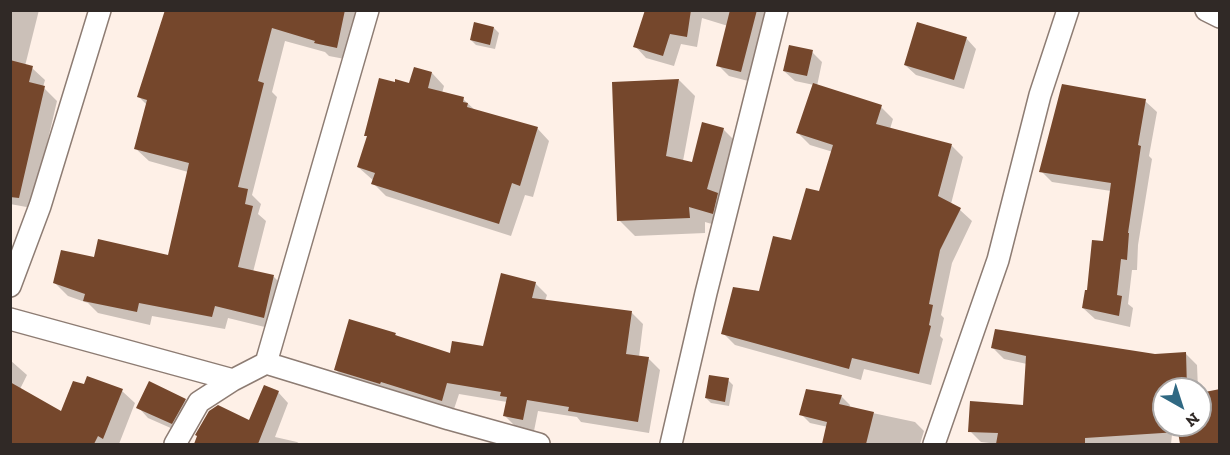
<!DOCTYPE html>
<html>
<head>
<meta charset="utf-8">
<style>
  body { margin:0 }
  #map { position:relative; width:1230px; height:455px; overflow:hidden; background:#fef0e7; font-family:"Zilla Slab",serif }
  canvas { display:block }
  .frame { position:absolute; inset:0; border:12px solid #302926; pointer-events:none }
  .north { position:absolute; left:1152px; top:377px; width:60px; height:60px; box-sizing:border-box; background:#fff; border:2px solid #aca9a8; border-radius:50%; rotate:141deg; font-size:16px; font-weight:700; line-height:24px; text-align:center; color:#302926 }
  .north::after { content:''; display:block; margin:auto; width:21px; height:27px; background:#306983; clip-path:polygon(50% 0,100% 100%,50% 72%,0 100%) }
</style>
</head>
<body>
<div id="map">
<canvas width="1230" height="455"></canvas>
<div class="frame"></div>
<div class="north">N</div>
</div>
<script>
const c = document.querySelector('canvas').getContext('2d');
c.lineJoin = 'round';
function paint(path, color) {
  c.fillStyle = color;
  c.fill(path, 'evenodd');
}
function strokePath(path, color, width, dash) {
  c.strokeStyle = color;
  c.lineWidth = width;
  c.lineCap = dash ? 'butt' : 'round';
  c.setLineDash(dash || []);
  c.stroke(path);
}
paint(new Path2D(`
  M10 10H39L25 66 32 68 45 80 43 87 57 101 32 208 10 204Z
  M167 10H357L359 13 350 60 329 56 325 52 285 41 272 92 277 97 252 195 261 204 258 214 266 221 253 272 274 277 287 290 277 330 228 318 225 329 152 316 150 325 98 313 88 303 68 296 55 283 95 258 170 257 188 172 149 161 135 148 147 105 139 97Z
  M646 10H781L752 82 729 76 718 65 728 26 702 18 697 47 681 44 674 66 646 58 635 46Z
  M494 28 499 33 495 49 476 45 471 40Z
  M966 38 976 49 964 89 916 75 905 65Z
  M812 52 822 62 817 86 881 107 893 119 890 129 952 146 963 157 951 204 960 210 972 221 952 263 941 315 944 318 940 336 943 339 931 385 864 369 861 380 735 345 723 333 760 292 792 242 820 193 833 152 810 145 798 133 814 85 795 81 784 71Z
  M432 73 444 86 442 93 463 99 476 111 537 128 549 141 533 197 525 195 511 236 386 196 373 183 374 181 358 167 368 137 366 135 396 84H411Z
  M679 80 695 96 683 161 693 163 723 129 739 145 729 229 705 222V233L635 236 619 220Z
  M1145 101 1157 112 1149 156 1152 159 1138 245 1137 270H1132L1128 304 1133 308 1130 327 1095 319 1083 308 1104 243 1111 191 1052 182 1041 171Z
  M535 283 547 295 545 301 632 313 643 324 639 357 648 358 660 370 649 433 581 422 577 417 538 411 534 431 516 427 505 416 507 402 459 394 453 412 347 381 335 369 395 334 399 338 451 355 484 347Z
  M993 348 1155 356 1186 354 1197 365 1198 389H1164V425H1173L1171 444H998L981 442 970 431 1024 406 1027 364 1004 359Z
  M10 360 27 375 20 389 62 413 122 391 135 403 119 444H10Z
  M728 380 733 385 729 406 711 403 706 398Z
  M1220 390V444H1181L1178 425H1200V394Z
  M278 392 288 403 275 437 297 442 300 444H195L199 437 249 422Z
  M841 396 850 405 849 408 915 422 924 431 920 444H824L828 427 810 423 801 414Z
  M185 400 196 410 182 433 148 418 138 407Z`), '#0003');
paint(new Path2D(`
  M165 10H345L337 48 314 43 315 41 272 28 258 81 264 83 238 187 248 189 245 204 253 206 238 267 274 275 264 318 215 306 212 317 139 303 137 312 83 301 85 294 53 283 61 250 94 257 98 239 168 255 189 163 134 149 147 100 137 97Z
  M645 10H691L687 37 670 34 663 56 633 47Z
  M730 10H757L741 72 716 66Z
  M474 22 494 27 490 45 470 40Z
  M917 22 967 37 954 80 904 65Z
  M789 45 813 50 807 76 783 71Z
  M10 60 33 66 29 82 45 86 19 198 10 197Z
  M414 67 432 72 428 88 464 97 463 102 468 103 467 107 538 127 520 186 512 183 499 224 371 184 375 173 357 167 367 136H364L379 78 395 82V79L409 83Z
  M679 79 666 156 692 162 702 122 724 128 707 189 718 193 713 214 689 207 690 218 617 221 612 82Z
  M813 83 882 105 876 124 952 144 938 196 961 208 940 250 929 304 933 305 929 325 931 326 919 374 852 358 849 369 721 334 733 287 759 291 773 236 791 240 806 188 819 191 833 145 796 133Z
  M1062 84 1146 99 1138 145 1141 146 1128 233H1129L1127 260 1121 259 1117 295 1122 296 1119 316 1082 308 1085 290H1087L1092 240 1103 241 1111 183 1039 172Z
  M501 273 536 282 532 298 632 311 626 354 649 357 638 422 568 411 569 407 527 400 523 420 503 416 507 397 500 396 501 392 447 383 442 401 381 382 380 384 334 370 349 319 396 333 395 335 450 353 452 341 483 346Z
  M995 329 1155 354 1186 352 1187 389H1164V425H1200V393L1220 389V444H1180L1178 432 1085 438V444H996L998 433 968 432 970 401 1023 405 1026 356 991 348Z
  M709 375 729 378 725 402 705 398Z
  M87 376 123 389 103 439 98 436 94 444H10V382L61 411 73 381 84 384Z
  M149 381 186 399 172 424 136 408Z
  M264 385 279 391 258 444H194L197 436 195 435 209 411 218 405 249 420Z
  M806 389 842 395 839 404 874 412 866 444H822L827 422 799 415Z`), '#75472c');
const minor = new Path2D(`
  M1206 10 1220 17
  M10 286 40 206 100 10
  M10 319 233 380
  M266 363 368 10
  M175 444 199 402 233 380 266 363 449 419 539 444
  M671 444 706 293 777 10
  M934 444 998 260 1040 95 1068 10`);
strokePath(minor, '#8d7c73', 24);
strokePath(minor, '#fff', 21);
</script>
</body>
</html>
